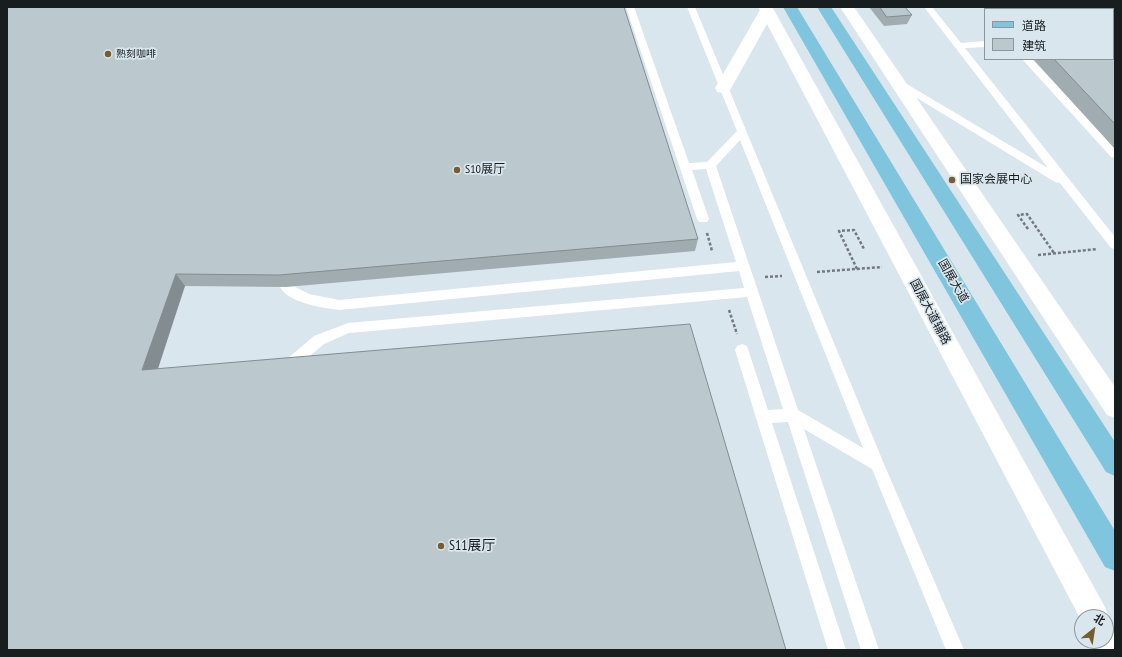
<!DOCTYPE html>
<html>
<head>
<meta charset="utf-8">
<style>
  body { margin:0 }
  #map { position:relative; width:1122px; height:657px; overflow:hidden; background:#d9e6ed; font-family:"PT Sans Narrow","Noto Sans SC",sans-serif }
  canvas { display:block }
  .frame { position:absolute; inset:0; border:8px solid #181d1f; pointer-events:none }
  .legend { position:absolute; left:984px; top:8px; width:130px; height:52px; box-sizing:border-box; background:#d9e6ed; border:1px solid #8c969b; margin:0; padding:5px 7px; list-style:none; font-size:12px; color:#181d1f }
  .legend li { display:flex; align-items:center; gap:8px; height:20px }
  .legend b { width:20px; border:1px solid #8c969b }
  .north { position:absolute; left:1074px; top:609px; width:40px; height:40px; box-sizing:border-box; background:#d9e6ed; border:1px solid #8c969b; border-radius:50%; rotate:30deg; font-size:11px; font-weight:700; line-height:16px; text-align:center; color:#181d1f }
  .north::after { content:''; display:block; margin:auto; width:14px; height:18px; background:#785b2f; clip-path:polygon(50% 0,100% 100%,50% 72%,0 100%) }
</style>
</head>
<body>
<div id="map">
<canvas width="1122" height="657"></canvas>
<div class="frame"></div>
<ul class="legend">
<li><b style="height:5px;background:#7fc5dd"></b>道路</li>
<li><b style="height:11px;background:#bbc8ce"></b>建筑</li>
</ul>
<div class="north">北</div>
</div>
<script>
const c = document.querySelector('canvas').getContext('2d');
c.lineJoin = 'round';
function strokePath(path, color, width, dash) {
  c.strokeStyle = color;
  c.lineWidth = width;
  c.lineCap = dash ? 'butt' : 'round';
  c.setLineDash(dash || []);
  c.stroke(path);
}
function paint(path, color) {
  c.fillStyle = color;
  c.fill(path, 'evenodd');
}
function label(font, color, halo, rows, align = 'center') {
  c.font = font + ' "PT Sans Narrow","Noto Sans SC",sans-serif';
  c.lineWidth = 3.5;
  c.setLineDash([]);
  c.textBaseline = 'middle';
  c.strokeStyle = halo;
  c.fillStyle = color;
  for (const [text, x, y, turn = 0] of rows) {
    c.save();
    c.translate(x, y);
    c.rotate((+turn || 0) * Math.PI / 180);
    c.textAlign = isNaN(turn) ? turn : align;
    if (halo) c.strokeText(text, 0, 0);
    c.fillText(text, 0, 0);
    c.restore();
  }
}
strokePath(new Path2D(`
  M1028 229 1018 215 1027 214 1054 253
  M707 233 712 251
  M1038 255 1097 249
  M857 269 839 231 854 230 864 249
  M817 272 882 267
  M765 277 782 276
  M729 310 737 334`), '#727a7f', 2.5, [3, 2]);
paint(new Path2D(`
  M626 7H634L689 163 707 162 737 131 687 7H695L884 464 964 650H946L872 469 804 429 879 650H861L788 422 772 423 846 650H828L735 350 737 346 742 344 747 346 768 410 783 409 747 297 349 333 324 344 291 372 286 374 281 372 279 368 281 364 314 336 348 323 744 288 739 271 339 310C323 308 288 303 280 287L282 284 286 282 309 294 339 300 736 262 706 169 692 170 709 219 707 222H699L697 219ZM740 140 863 448 798 410 716 166Z
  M924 7H932L961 43 985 41V47L965 48 1115 237V249L1111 248 1060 183 1055 182 894 84 892 82 894 80H900L1048 168Z
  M1022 59H1032L1115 147V158L1111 157Z`), '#fff');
paint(new Path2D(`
  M758 7H772L774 10 1105 607 1109 617 1107 623 1115 626V650H1097L1093 641H1106V617H1082V622L767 24 729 92 723 93 717 92 715 88 760 10Z
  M840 7H854L1115 387V418L1107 415Z`), '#fff');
paint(new Path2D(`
  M783 7H797L1115 531V571L1105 567Z
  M817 7H831L1115 442V476L1106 472Z`), '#7fc5dd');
paint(new Path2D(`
  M7 7 698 239 695 251 286 287 185 286 7 650Z
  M869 7H905L912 15 907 24 884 26Z
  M986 7H1115V149L1033 59H1113V9H988Z`), '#a1acb1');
paint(new Path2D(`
  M176 274 185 286 154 381 142 370Z`), '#838c90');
const building = new Path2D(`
  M7 7H624L698 239 279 275 176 274 142 370 690 324 786 650H7Z
  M880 7H905L912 15 887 17Z
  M1006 7H1115V124L1054 59H1113V9H1007Z`);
paint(building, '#bbc8ce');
strokePath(building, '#838c90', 1);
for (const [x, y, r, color] of [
  [108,54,4,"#785b2f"],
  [457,170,4,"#785b2f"],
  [952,180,4,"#785b2f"],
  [441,546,4,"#785b2f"]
]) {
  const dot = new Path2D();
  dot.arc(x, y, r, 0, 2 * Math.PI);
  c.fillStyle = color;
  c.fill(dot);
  strokePath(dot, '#d9e6ed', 1.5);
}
label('10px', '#181d1f', '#d9e6ed', [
  ["熟刻咖啡",116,54]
], 'left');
label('12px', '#181d1f', '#d9e6ed', [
  ["S10展厅",465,170],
  ["国家会展中心",960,180]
], 'left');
label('12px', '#181d1f', '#d9e6ed', [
  ["国展大道",953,281,60],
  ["国展大道辅路",930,312,62]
]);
label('14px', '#181d1f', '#d9e6ed', [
  ["S11展厅",449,546]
], 'left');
</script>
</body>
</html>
